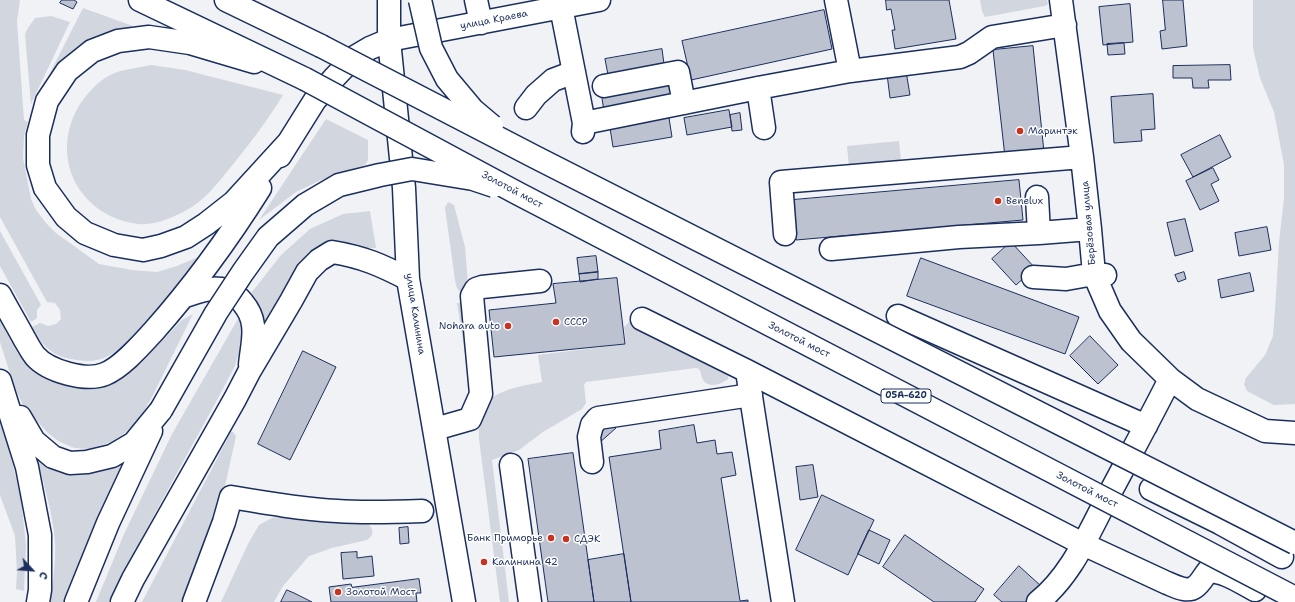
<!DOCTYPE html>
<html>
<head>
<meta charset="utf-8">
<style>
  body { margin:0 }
  #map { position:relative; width:1295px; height:602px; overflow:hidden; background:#f1f2f5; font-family:"Shantell Sans",sans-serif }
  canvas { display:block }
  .north { position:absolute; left:12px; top:550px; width:40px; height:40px; -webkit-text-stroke:3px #fff; paint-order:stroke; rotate:116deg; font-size:11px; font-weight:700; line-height:16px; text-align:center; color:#1b2f5e }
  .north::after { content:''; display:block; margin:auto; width:14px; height:18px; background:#1b2f5e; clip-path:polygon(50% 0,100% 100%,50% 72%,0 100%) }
</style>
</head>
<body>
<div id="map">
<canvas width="1295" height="602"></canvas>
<div class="north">С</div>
</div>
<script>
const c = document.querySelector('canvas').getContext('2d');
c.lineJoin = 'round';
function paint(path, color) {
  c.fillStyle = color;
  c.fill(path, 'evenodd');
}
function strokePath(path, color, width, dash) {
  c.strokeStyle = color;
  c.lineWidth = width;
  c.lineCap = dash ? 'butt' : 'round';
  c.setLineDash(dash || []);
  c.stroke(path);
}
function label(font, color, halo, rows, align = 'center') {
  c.font = font + ' "Shantell Sans",sans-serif';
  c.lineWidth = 3;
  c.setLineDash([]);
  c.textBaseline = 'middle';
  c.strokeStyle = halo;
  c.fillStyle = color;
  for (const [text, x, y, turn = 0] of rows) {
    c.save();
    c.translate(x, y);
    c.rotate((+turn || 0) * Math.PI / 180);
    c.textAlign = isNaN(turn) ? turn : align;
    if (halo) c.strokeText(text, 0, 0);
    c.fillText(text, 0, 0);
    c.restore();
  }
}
paint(new Path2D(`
  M0 0H20L17 21 24 120 28 122 24 136 23 158 31 199 36 210 46 223 56 233 99 264 132 270 157 272 177 266 198 257 200 259C178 286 133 349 101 359 91 362 81 361 71 359 52 356 40 344 32 327L40 323 48 326 56 324 61 319 60 310 55 303 47 302 0 217Z
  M980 0H1047L1048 4 1045 6 985 17 982 11Z
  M1253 0H1295V404L1274 405 1247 391 1244 384 1246 378 1265 355 1273 336 1276 295 1279 242 1284 198V165L1274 112 1260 78 1253 48Z
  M83 8 133 26 111 35 61 63 45 83Z
  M51 16 70 22 31 104 25 35C27 28 31 24 35 18Z
  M151 65 185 70 283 95C267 121 249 145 230 168 219 182 207 197 192 207 177 216 155 226 138 224 78 216 48 156 80 104 88 93 97 82 110 75 122 69 138 68 151 65Z
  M326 119 368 140V160L365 165 321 180 296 192 259 220Z
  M899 141 901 161 849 167 847 146Z
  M448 202 454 205 465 247 468 283 467 288 463 293C457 291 456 286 455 280L445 208Z
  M370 211 376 248H363L353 243 333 242 298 267 281 297 258 343 245 299 256 287 281 255 310 229 343 214Z
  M0 231 41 305 37 310V318L31 322 0 266Z
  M463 302 472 374H468L457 303Z
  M193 314 151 399 138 421 126 432 111 442 89 449 74 448 58 441 48 433 24 407 14 386 0 342V321L18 354 31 365 123 375 140 364 182 320Z
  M239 317C245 338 241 346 235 366 194 445 148 521 110 602H96L124 534 172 434Z
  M629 322H635L729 372 728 379C720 385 707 389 702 378 701 375 701 372 699 369L696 368 586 382 584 385 586 403 582 409 543 432 519 450 492 460 509 602H500L479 439C479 433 478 426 479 420 483 390 519 387 542 382L538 355 626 344 624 327Z
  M0 414 21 498 26 545 24 591 16 589 17 572 15 536 0 495Z
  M231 432H233L236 436 223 495 184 602H142Z
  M35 451 128 460 106 506 65 602H50C53 582 56 561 55 541 53 513 42 479 35 451Z
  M282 515 364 521C373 526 376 534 367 540L332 548 309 556 283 586 274 602H221L248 544 259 525 272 518Z`), '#d2d6df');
const building = new Path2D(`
  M62 0H74L77 2 73 9 60 3Z
  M886 0H949L956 39 895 49 892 30H895L891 9 887 10Z
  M1163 0H1183L1187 46 1162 49 1160 31 1165 30Z
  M1130 4 1133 42 1103 45 1099 7Z
  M824 10 832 49 691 80 682 41Z
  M1124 43 1125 54 1108 55 1107 44Z
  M1033 46 1044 152 1005 157 993 50Z
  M662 49 664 64 608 75 605 59Z
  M1230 65 1231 80H1208L1209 88H1193L1192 78H1173V66Z
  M906 71 910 95 890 98 887 74Z
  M670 81 673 99 604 111 601 92Z
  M1153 94 1155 129 1141 130 1142 141 1114 143 1111 97Z
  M729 110 732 127 687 135 684 118Z
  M740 113 742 130 732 131 730 115Z
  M669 118 672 137 613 147 610 128Z
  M1220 135 1231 157 1193 177 1181 155Z
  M1213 168 1219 180 1211 184 1219 201 1200 210 1186 181Z
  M1019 180 1023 220 796 240 793 200Z
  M1185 219 1193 251 1175 256 1167 223Z
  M1267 227 1271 250 1239 256 1235 233Z
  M1011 242 1035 268 1016 285 992 259Z
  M596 256 598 272 579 274 577 258Z
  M921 258 1079 317 1065 354 907 296Z
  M598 272V279L580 282 579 274Z
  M1184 272 1186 279 1178 282 1175 275Z
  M1250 273 1254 291 1221 298 1218 280Z
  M617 278 625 344 494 357 489 310 556 303 553 284Z
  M1090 336 1118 365 1098 384 1070 356Z
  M303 351 336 367 290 460 258 444Z
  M611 421 616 428 598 444 592 436Z
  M694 425 697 443 715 440 717 454 732 452 736 475 721 478 740 601 748 600V602H631L609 457 661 449 659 431Z
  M573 453 594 602H548L528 459Z
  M813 465 818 497 800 500 796 467Z
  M822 495 874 520 848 575 796 550Z
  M408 527 409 543 400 544 399 528Z
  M869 530 890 540 879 564 858 554Z
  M905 535 984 589 975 602H934L883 567Z
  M357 552V558L372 556 374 576 343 579 341 553Z
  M624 554 631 602H594L588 560Z
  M1019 566 1041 586 1027 602H1002L994 595Z
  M419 579 421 593H416L417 602H331L329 587 351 584 352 587Z
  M287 590 294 593 312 602H281Z`);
paint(building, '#bcc2d0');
strokePath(building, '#1b2f5e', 1);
const minor = new Path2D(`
  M476 0 481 23
  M836 0 850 71
  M1061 0 1082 157 1090 229 1094 274 1110 311 1131 341 1170 379 1197 399 1265 431 1295 433
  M561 7 584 123 583 132
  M389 40 599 0
  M604 86 678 72 684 103
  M758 88 764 128
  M526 108 536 95 553 80 574 72
  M584 123 758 88 850 71 960 57 969 53 992 37 1065 25
  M1037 197 1039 233
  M785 234 781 182 1082 157
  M831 249 959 237 1039 233 1090 229
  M1033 277 1066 279 1094 274 1105 275
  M898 316 1146 426
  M642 319 747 371 1083 544 1167 583C1175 586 1187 593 1195 587 1200 584 1204 576 1208 571 1224 571 1240 582 1255 590
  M747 371 783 602
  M435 429 470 419 481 394 472 296 476 289 482 287 540 281
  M592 462 589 437 592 425 598 418 751 395
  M511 465 530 602
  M1151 489 1220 523 1282 557
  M194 602 224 522 231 497C266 503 301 509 337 511 365 513 394 512 422 511
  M1038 602C1073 574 1089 531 1110 493 1130 455 1151 417 1170 379`);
const major = new Path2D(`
  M389 0V40L404 188 408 279 464 602
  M254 62 190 43 149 37 118 41 92 51 67 71 47 101 38 135V165L45 188 66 217 85 233 114 245 143 250 161 246 186 237 206 224 234 202 288 143
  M280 156 315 100 335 77 353 58 370 48 389 40
  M0 295C8 310 17 325 25 340 28 345 31 351 35 356 48 371 86 382 105 374 122 367 141 345 153 332 193 287 228 239 260 188
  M185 296C206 289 227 281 243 303 248 309 252 317 253 325 255 337 251 352 250 365
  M0 381 27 467 40 535V590L38 602
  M20 417 34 441 53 457 70 463 87 462 112 456 134 443 161 410
  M76 602 108 523 151 431
  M122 602 133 579 235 399 249 372 291 301 307 272 319 260 332 252C363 257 381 265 408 279`);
const highway = new Path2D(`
  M140 0 305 79
  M226 0 321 46`);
strokePath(minor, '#1b2f5e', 25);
strokePath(major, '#1b2f5e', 25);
strokePath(highway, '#1b2f5e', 25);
strokePath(minor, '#fff', 22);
strokePath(major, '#fff', 22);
strokePath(highway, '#fff', 22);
const rail = new Path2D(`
  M1287 602 1295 591`);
strokePath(rail, '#1b2f5e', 4.5);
strokePath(rail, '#fff', 3, [9]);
const majorBridge = new Path2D(`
  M161 410 216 313 243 272 268 237 305 205 339 185 380 175 412 169 473 179 494 186`);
const highwayBridge = new Path2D(`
  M420 0 431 48 447 79 473 110 492 126
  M321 46 535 157 1295 543
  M305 79 517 193 1295 598`);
strokePath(majorBridge, '#1b2f5e', 25, []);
strokePath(highwayBridge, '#1b2f5e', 25, []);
strokePath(majorBridge, '#fff', 22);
strokePath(highwayBridge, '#fff', 22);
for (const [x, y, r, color] of [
  [1020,131,4,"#c8321e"],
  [998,201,4,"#c8321e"],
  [556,322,4,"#c8321e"],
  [508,326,4,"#c8321e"],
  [551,538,4,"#c8321e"],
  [566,539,4,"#c8321e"],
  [484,562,4,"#c8321e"],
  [338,592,4,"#c8321e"]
]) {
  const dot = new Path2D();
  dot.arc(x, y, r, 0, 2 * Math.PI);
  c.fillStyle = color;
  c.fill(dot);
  strokePath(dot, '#fff', 1.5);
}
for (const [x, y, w] of [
  [906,396,50]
]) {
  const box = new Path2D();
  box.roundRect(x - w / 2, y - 7, w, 14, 3);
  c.fillStyle = '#fff';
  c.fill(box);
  strokePath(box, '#1b2f5e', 1);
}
label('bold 9px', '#1b2f5e', null, [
  ["05А-620",906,396]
]);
label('10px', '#1b2f5e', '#fff', [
  ["улица Краева",494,20,-11],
  ["Золотой мост",512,190,28],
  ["Берёзовая улица",1089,223,-95],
  ["улица Калинина",415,314,81],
  ["Золотой мост",799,340,27],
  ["Золотой мост",1087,490,27]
]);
label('10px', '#1b2f5e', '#fff', [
  ["Маринтэк",1028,131],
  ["Benelux",1006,201],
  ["СССР",564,322],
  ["Nohara auto",500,326,"right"],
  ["Банк Приморье",543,538,"right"],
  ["СДЭК",574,539],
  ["Калинина 42",492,562],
  ["Золотой Мост",346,592]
], 'left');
</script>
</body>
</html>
